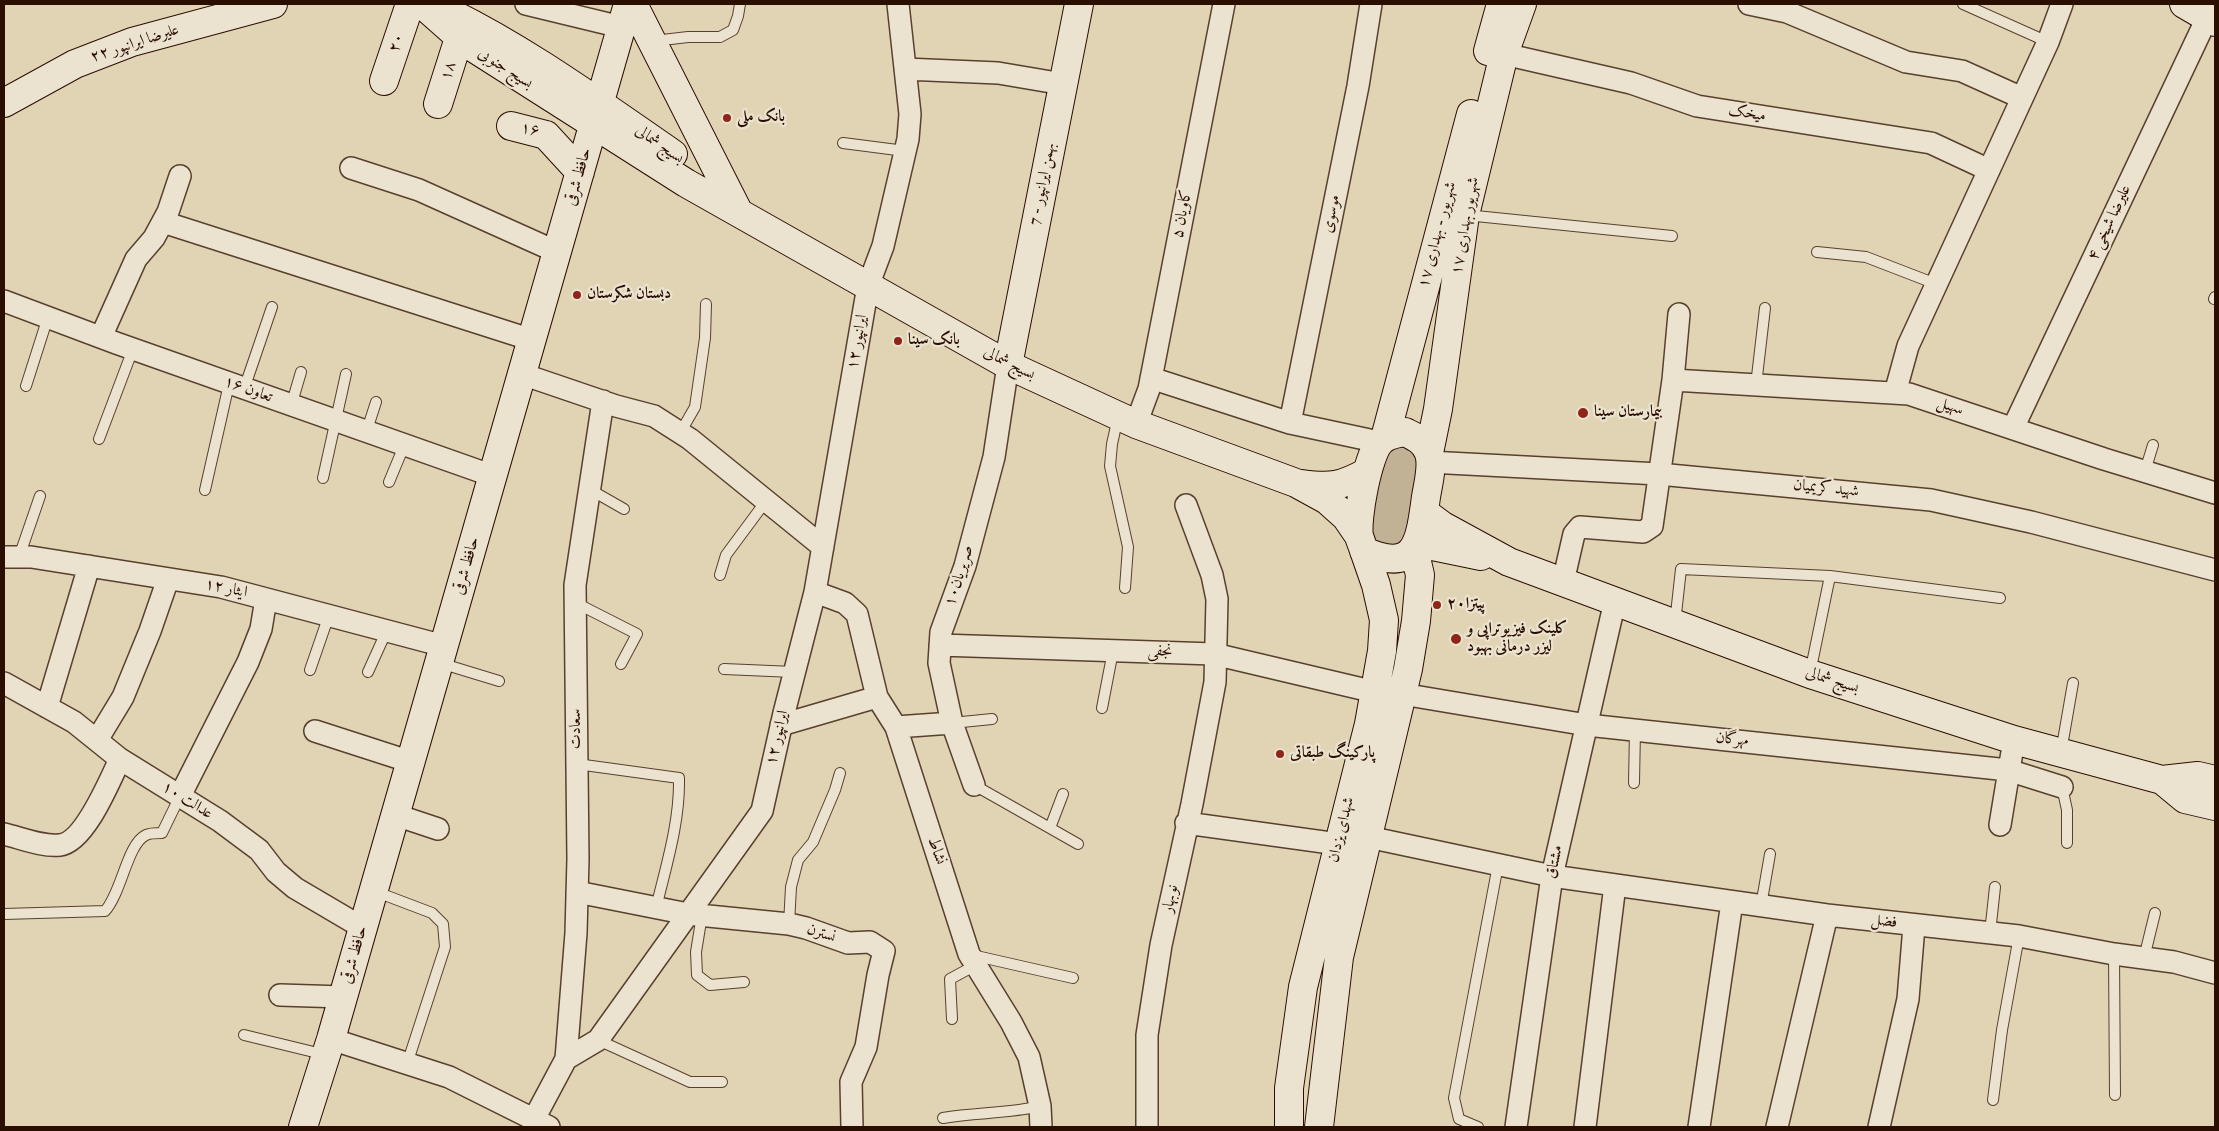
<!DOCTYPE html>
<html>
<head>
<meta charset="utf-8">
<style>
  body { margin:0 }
  #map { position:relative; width:2219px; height:1131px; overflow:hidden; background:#e0d4b5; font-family:"IM FELL Double Pica",serif }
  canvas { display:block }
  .frame { position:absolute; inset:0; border:5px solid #2a0e00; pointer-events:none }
</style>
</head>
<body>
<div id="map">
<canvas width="2219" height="1131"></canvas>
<div class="frame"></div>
</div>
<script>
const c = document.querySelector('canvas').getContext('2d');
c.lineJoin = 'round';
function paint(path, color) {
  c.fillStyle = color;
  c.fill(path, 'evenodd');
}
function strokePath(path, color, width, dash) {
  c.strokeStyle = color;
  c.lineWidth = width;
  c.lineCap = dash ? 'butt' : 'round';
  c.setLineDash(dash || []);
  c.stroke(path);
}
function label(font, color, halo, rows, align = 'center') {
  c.font = font + ' "IM FELL Double Pica",Amiri,serif';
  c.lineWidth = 4.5;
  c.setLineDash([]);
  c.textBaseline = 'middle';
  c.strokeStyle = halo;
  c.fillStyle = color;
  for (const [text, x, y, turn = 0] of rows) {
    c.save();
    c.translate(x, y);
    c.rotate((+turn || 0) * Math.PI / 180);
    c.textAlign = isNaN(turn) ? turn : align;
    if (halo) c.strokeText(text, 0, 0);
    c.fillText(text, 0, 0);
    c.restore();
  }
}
paint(new Path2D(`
  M1406 448 1419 453 1413 527 1403 542 1392 547 1378 543 1369 531 1382 462 1390 449Z`), '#c1b296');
const lane = new Path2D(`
  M1963 4 2048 42
  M654 41 688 37H720L733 30 738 16 740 4
  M843 143 905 151
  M1466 215 1672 236
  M1817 252 1866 257 1936 284
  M2214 299 2215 297
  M1756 385 1765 308
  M26 386 48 317
  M244 389 272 307
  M291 406 301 372
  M1118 417 1112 444 1110 466 1128 547 1125 588
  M366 433 376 402
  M680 433 695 407 705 338 706 304
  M99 439 133 349
  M2145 471 2153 445
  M323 478 346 374
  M389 482 404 446
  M589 489 624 509
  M205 490 229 384
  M19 557 40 496
  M720 575 726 555 766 501
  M576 603 637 634 621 664
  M1675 623 1681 569 1830 576
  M440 663 499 681
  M724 669 794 672
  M310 670 329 615
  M368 672 387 630
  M1810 673 1830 576 2000 598
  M1102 708 1113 651
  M952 723 992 719
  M2061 752 2073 683
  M577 764 679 778C680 822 666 866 656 908
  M1634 783 1635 730
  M974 785 1078 844
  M2062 787 2067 810V843
  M1050 828 1063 794
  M374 891 432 913 443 924 445 947 407 1064
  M1761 906 1770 854
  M4 914 105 911C122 892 127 844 146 835 150 833 157 833 162 833L180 796
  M702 915 696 952 697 975 710 985 744 982
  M789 924 791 887 798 860 813 842 835 790 840 773
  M1990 933 1995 887
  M2114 954 2115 1095
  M972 955 1073 978
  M2144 958 2155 913
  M952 1019 950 979 976 965
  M244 1035 326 1055
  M598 1040 690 1082H722
  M1993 1100 2002 1030 2019 936
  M943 1118C976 1112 1008 1114 1040 1106
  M1478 1127 1459 1119 1454 1098 1498 865`);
const street = new Path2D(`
  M526 4 621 27
  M1749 4 1787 12 1906 62 1962 71 2022 98
  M1504 54 1631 83 1697 106 1931 143 1989 170
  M905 69 998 73 1063 84
  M351 168 419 190 557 252
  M163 222 532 340
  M4 301 116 343 493 476
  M101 337 136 259 154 238 168 212 180 176
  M522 374 616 406 654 416 690 439 823 547
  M1151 378 1290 423 1379 442
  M1673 380 1909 394 2104 459 2215 493
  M1895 393 1908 346 2048 42 2062 4
  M1290 423 1358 86 1371 4
  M1136 424 1149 389 1224 4
  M2013 428 2207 18
  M1429 462 1659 474 1931 500 2031 522 2215 570
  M4 557H31L221 587 444 646
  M1563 582 1574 534 1580 527 1643 532 1652 526 1673 380 1679 314
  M815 592 845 603 857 614 877 697 896 727 969 954 1011 1022 1029 1057 1040 1106 1041 1127
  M940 645 1214 654 1375 692
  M4 683 74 722 120 759 220 821 259 850 276 872 295 888 363 928
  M1402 694 1587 725 2008 770 2062 787
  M47 707 89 566
  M781 725 877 697
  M896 727 952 723
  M315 731 411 762
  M97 740 123 697 150 631 168 579
  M974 785 952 723 939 663 941 632 965 566 994 457 1008 365
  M180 796 248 662 261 629 266 599
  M396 815 438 829
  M1186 823 1338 844
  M2000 825 2014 740
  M4 834C21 838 42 847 60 845 85 842 110 780 120 759
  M1368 837 1552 876 1827 915 2019 936 2114 954 2174 962 2215 973
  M577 892 688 914 789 924 806 928 848 943 870 942 884 951 878 975 866 1047 851 1082 852 1127
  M280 995 343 997
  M331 1039 449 1077 549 1127
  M566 1059 576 933 578 859 575 585 603 401
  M534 1119 566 1059 598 1040 762 811 784 713 815 592 868 286 883 246 908 139 910 114 898 4
  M1147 1127V1035L1161 945 1192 804 1215 682 1217 599 1212 575 1186 505
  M1516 1127 1552 876 1615 601
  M1585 1127 1615 885
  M1699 1127 1732 902
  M1777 1127 1827 915
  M1879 1127 1908 999 1914 926`);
const secondary = new Path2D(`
  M422 4 466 43 686 183 1008 365 1136 424 1296 483 1327 500 1346 517 1359 536 1376 585 1384 620 1382 651 1369 724 1303 987 1289 1088V1127
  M633 4 738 211
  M2184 4 2215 22
  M436 6C518 44 599 103 673 154
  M1488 51 1501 4
  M384 81 410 4
  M4 103 75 64 132 42 273 4
  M438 104 459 38
  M511 126 546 135
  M546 135 580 172
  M1008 365 1079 4
  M1405 432C1415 437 1423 440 1428 451 1434 463 1428 484 1426 497 1420 539 1418 575 1364 551 1363 546 1360 541 1359 536 1356 519 1368 454 1380 442 1387 434 1396 434 1405 432Z
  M1385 438 1471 114
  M1429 453 1438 409 1465 215 1504 54 1522 4
  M1302 484C1331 488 1342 486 1367 472
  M1424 512 1443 526 1509 562 1810 674 2014 740 2162 780 2198 776 2215 780
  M1418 543 1481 556
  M2162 780 2185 799 2215 806
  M303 1127 331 1039 628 4
  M1319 1127 1339 957 1408 669 1416 621 1420 575 1414 549`);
strokePath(lane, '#58402d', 12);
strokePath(street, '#58402d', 24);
strokePath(secondary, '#2a0e00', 30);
strokePath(lane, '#ebe3cf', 10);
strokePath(street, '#ebe3cf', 21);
strokePath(secondary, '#ebe3cf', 28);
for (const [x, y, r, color] of [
  [727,118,5,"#8f2418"],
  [577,295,5,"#8f2418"],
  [898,341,5,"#8f2418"],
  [1583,413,6,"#8f2418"],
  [1437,605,5,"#8f2418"],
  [1456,639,6,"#8f2418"],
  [1280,754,5,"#8f2418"]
]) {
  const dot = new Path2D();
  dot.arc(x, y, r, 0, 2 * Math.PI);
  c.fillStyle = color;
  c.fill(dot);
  strokePath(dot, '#ebe3cf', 2);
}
label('16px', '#2a0e00', '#ebe3cf', [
  ["۲۰",397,43,-72],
  ["علیرضا ایرانپور ۲۲",135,44,-18],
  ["بسیج جنوبی",505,69,33],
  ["۱۸",449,71,-72],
  ["میخک",1747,114,9],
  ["۱۶",530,130,10],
  ["بسیج شمالی",659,145,35],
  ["حافظ شرقی",579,177,-74],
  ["بهمن ایرانپور - 7",1043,184,-79],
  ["کاویان ۵",1183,214,-79],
  ["موسوی",1332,214,-78],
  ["علیرضا شیخی ۴",2110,223,-65],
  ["۱۷ شهریور بهداری",1466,226,-80],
  ["۱۷ شهریور - بهداری",1438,235,-75],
  ["ایرانپور ۱۲",858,342,-80],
  ["بسیج شمالی",1009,364,27],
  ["تعاون ۱۶",248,390,20],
  ["سهیل",1950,407,18],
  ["شهید کریمیان",1826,489,6],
  ["حافظ شرقی",467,566,-74],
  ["صریریان۱۰",960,576,-72],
  ["ایثار ۱۲",226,589,12],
  ["نجفی",1160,652,2],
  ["بسیج شمالی",1832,681,18],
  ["سعادت",577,729,-90],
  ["ایرانپور ۱۲",778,738,-77],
  ["مهرگان",1732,740,6],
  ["عدالت ۱۰",187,801,32],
  ["شهدای یزدان",1342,830,-76],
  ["نشاط",936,851,72],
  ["مشتاق",1555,862,-78],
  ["نوبهار",1171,899,-78],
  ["فضل",1884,922,7],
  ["نسترن",821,934,19],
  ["حافظ شرقی",355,955,-74]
]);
label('bold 16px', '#2a0e00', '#ebe3cf', [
  ["بانک ملی",737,118],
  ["دبستان شکرستان",587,295],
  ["بانک سینا",908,341],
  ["بیمارستان سینا",1594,413],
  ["پیتزا۲۰",1447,605],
  ["کلینک فیزیوتراپی و",1467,630],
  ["لیزر درمانی بهبود",1467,648],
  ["پارکینگ طبقاتی",1290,754]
], 'left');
</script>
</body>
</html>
